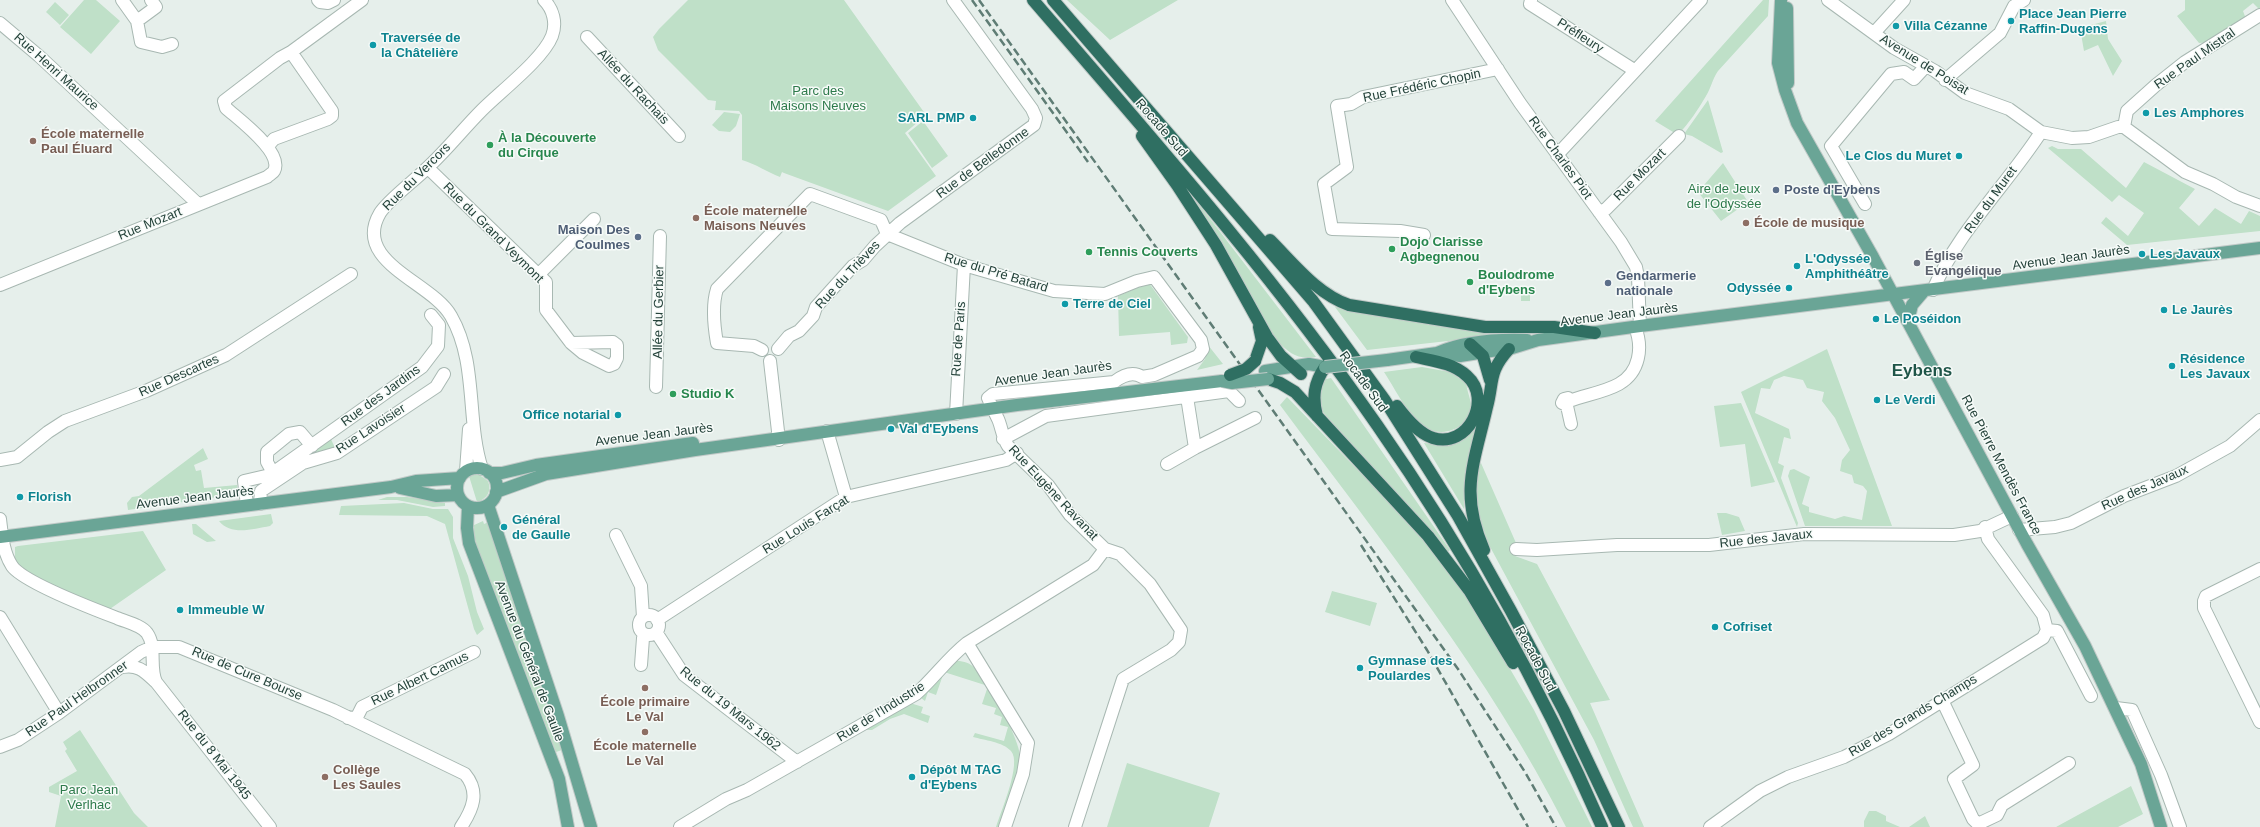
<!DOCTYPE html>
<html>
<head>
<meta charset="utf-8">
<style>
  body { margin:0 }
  canvas { display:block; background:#e6efeb }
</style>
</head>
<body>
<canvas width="2260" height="827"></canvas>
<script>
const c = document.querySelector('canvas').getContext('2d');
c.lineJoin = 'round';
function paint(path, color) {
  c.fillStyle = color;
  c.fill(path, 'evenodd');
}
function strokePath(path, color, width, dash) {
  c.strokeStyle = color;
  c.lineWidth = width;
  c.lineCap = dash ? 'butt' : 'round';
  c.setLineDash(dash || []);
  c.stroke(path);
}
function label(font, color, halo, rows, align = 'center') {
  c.font = font + ' Helvetica,sans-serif';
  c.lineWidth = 3;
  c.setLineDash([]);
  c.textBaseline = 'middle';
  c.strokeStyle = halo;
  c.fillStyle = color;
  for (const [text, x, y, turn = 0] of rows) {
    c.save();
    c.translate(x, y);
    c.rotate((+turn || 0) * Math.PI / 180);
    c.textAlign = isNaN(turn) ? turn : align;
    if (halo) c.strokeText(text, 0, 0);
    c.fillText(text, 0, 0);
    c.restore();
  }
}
paint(new Path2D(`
  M84 0H96L120 21 91 54 60 27Z
  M688 0H844L926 115 905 133 936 176 888 211 784 173 782 172 780 177C767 172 756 164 742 160V115L739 111 715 110 716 101 708 100 658 50 653 37 659 29Z
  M1067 0H1178L1110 40Z
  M1763 0H1769L1768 16 1718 71C1712 80 1711 88 1706 96 1698 110 1689 123 1678 135L1655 121Z
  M2185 0H2260V10L2253 3 2243 11 2246 19 2212 42 2199 43 2177 16 2185 10Z
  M55 2 69 15 60 25 46 12Z
  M2106 21 2108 39 2122 61 2113 76 2098 45 2084 51 2080 28Z
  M1708 100 1723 152 1721 153 1692 136 1684 134Z
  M724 112 740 114 736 126 730 132 719 131 712 125Z
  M923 121 948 156 932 168 908 133Z
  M2052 146 2058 149H2081L2126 188 2144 162 2195 189 2179 208 2199 226 2215 208 2241 224 2249 211 2260 216V231L2127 245 2101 223 2106 217 2128 236 2144 213 2119 195 2112 202 2048 148Z
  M1723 163 1748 202 1721 221 1698 192Z
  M1185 186 1316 357C1295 359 1291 354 1276 340L1184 187Z
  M1149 283 1188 337 1187 343 1171 345 1170 332 1119 336 1118 296Z
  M1521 287H1530V301H1521Z
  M1335 307 1500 331 1513 332 1511 334 1367 350Z
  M1208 345 1223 364 1197 370 1205 359Z
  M1827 349 1892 526H1805L1788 476 1790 470 1794 469 1810 477 1802 504 1809 507V512L1835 519 1844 516 1862 520 1867 491 1863 486 1854 483 1852 475 1840 471 1842 460 1850 450 1835 418 1822 401 1824 392 1807 388 1803 380 1784 376 1774 380 1770 389 1761 388 1755 413 1789 429 1791 439 1784 437 1778 463 1784 466 1781 478 1798 523 1797 527 1741 392Z
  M1422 367 1450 372 1466 383C1467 390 1470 398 1471 404 1472 425 1447 438 1429 429 1409 419 1396 390 1384 372Z
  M1331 378 1450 550 1446 553 1323 412 1318 395 1322 380Z
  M1287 397 1383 496 1429 547 1471 602 1534 710 1592 827H1566C1489 675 1382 542 1280 405Z
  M1741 403 1775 482 1751 487 1745 444 1720 447 1714 406Z
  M1477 424C1469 452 1463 479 1464 509L1424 443C1452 446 1458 445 1477 424Z
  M330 437 335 448 302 458Z
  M203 448 208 459 194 465 196 471 201 470 204 488 237 485 238 494 128 510 127 503 132 497 139 496Z
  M1481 463 1516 543 1515 556 1537 564 1610 700 1590 703 1644 827H1633L1594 740 1488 543 1477 509 1476 469Z
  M478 474 488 481C492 491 487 499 477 502L469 476Z
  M387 497H407L445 503V506L433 507 397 500H378Z
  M404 503 433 509H448L453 517V538L468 576 477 612 484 629 477 635 474 629 445 524 427 516 339 515 341 506Z
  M1717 513H1726L1739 517 1745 531 1722 535Z
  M271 514 273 523 270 526C253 529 231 536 219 521Z
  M483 521 484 524 489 522 533 651 530 655 562 750 556 752 544 724 474 540 472 526Z
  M192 524H196L216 541 207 542 193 534Z
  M143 531 166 570 107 611 59 591 15 563V547L18 546Z
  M1332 591 1377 603 1370 626 1325 612Z
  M957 661C964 661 970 663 976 669 988 680 1020 740 1020 756 1019 775 1004 808 998 827H996C1001 811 1022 763 1011 751 1003 742 984 740 973 737L975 733 1004 741 1008 727 1000 725 1002 717 994 714 996 708 982 704 988 686 944 672 936 695 928 692 925 701 921 698 950 665Z
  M910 703 923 707 921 713 930 716 928 723 904 714 890 719 872 730H862Z
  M80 730 134 813 148 827H55L61 796 49 792V787L77 771 65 751 67 749 63 742Z
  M1127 763 1220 793 1209 827H1107Z
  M2131 786 2143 814 2118 827H2056Z
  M1869 811H1876L1886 816V821L1900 827H1864V821Z
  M1925 816 1930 827H1909Z`), '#bfe0c8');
const minor = new Path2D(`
  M122 0 137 21 156 7 151 0
  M318 0 320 2 328 3 334 0
  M1452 0 1520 103 1621 242 1636 267 1638 277 1640 326
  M1531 0 1530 4 1634 70
  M1828 0 1894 48 1935 71 1965 93 2009 109 2041 132 2072 138 2089 137 2118 127H2124L2185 172 2213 184 2236 197 2260 206
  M137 21 141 42 162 47 172 44
  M0 23 39 56 198 204
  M1874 33 1904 0
  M587 37 679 136
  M1945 80 2000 33 2014 6 2024 0
  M2124 127 2127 111 2156 85 2185 62 2260 15
  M268 146 274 139 328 119 332 116V111L291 52 362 0
  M1557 155 1701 0
  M428 168 546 282V310L571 343 583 353 609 366 614 364 617 358V345L613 342 571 343
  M1865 204 1831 146 1891 74 1904 72 1914 79 1926 66
  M1599 212 1606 209 1679 136
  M887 234 964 265 1054 291 1105 294 1137 281 1154 277 1201 340 1203 349 1198 356 1154 375 1142 377C1133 371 1122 376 1114 382L993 394 988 398C991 405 994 411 998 419 1002 428 1002 437 1008 446L1048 485 1070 515 1105 549 1120 554 1150 584 1181 630 1179 642 1171 650 1123 679 1075 827
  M1424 235 1400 231 1332 229 1324 184 1347 167 1337 106 1351 104 1363 97 1498 69
  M538 275 594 219
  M0 285 267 177C269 175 273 173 274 171 284 152 238 119 226 108L224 101 280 58 291 52
  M1933 290C1958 231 2006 186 2041 132
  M778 349 789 336 799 331 813 316 816 307 853 266 863 260 875 246 900 223 1034 125 1036 118 1032 109 953 0
  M762 350 754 346 717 343C714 326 712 305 717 289L810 194 881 220 887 234
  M770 361 779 440
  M656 387 660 236
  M1187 397 1195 448 1255 418
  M1569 401 1567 405 1562 403 1564 399 1568 398 1569 401C1585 395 1605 392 1619 384 1640 372 1643 347 1635 327
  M1567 406 1571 424
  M956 414 964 265
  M827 431 846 497
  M1003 439 1046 416 1229 391 1239 401
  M0 460 17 457 48 432 65 421 146 391 226 355 351 274
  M1167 464 1195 448
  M482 469C466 420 478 363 451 316 432 282 351 262 380 213 388 200 414 181 426 169 446 151 463 129 482 110 501 91 543 59 552 36 557 23 553 9 544 0
  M466 471 469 429
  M273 473 267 462V452L289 434 300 432 312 446
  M260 504 261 491 303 463 337 453 436 387 444 374
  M247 505 244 481 270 475 422 367 438 346 439 325 431 315
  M0 519C2 535 3 552 12 566 23 582 96 610 117 618 126 622 141 625 147 633 157 647 149 667 156 682
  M2019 530 2055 527 2071 523 2124 496 2176 476 2230 446 2260 420
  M616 535 641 586 643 617
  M1516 549 1537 550 1617 545H1709L1804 534 1954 535 1980 531 2012 516
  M2260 569 2206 596 2204 601V608L2260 722
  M639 625a10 10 0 1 1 20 0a10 10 0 1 1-20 0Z
  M0 617 59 713
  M657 620 846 497 1006 460 1017 453
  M2047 630 2057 631 2091 696
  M656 632 684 675 797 762
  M967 643 1028 743 1023 774 1005 827
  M641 665 643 638 646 635
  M123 667C138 664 145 672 156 682L270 827
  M1942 700 1973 765 1954 779 1973 819 1978 824 1997 815 2002 805 2069 763
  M2116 708 2132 710 2161 775 2180 827
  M348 718 357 717 362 707 474 652
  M0 747 18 740 59 713 141 652 152 647H179L333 710 465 774C480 792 473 809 461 827
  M680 827 726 799 747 790 916 694C934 678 948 658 967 643L1093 565 1105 549
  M1710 827 1760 791 1788 777 1844 757 1889 734 2043 638 2047 630 2043 615 1988 539 1985 527`);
const major = new Path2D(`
  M1781 0 1778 63 1785 90 1797 123 1873 257 2027 544 2085 646 2141 764 2161 827
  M1787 8 1788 83
  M1908 322 1912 305 1924 291
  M1437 353C1464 341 1498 339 1527 340
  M1387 360 1437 353 1460 356 1491 351 1509 349 1538 340 1640 326 2260 248
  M1265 371 1309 364 1325 367
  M457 488a20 20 0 1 1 40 0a20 20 0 1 1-40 0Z
  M489 473H502L536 465 693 443
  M400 488 436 496 458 495
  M496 492 546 474 695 450 1017 405 1222 381
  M488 505 558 716 591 827
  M468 506 467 528 469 543 559 779 568 827
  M0 537 391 487 416 481 460 478`);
const highway = new Path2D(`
  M1033 0C1152 138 1273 275 1377 425 1465 551 1541 687 1602 827
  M1053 0 1313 301 1384 399 1458 516 1511 611 1564 711 1619 827
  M1142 136 1177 185 1216 245 1267 337 1281 356 1301 374
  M1270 240C1294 264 1317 294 1349 305L1485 327H1554L1595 333
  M1470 344 1483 356 1490 380
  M1255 361 1262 341 1259 327
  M1268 379 1280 383 1295 392 1428 536 1469 590 1513 663
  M1397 406C1406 418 1418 433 1433 438 1468 449 1493 399 1467 376 1453 363 1434 361 1416 357
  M1317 416C1312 397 1314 383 1325 367
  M1484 550C1459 492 1474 464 1487 407 1494 381 1488 372 1509 349`);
strokePath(minor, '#a8b8b2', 14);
strokePath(major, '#c2cac8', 14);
strokePath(highway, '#c2cac8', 14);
strokePath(minor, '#fff', 12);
strokePath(major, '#6aa596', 12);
strokePath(highway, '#2f6f62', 12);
strokePath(new Path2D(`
  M972 0 1088 162
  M979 0 1458 669 1525 772 1556 827
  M1361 545 1427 650 1528 827`), '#5f7d75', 2.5, [8, 4]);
const majorBridge = new Path2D(`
  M1325 367 1387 360
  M1222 381 1232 383 1268 379`);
const highwayBridge = new Path2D(`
  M1230 375 1246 369 1255 361`);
strokePath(majorBridge, '#c2cac8', 14, []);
strokePath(highwayBridge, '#c2cac8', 14, []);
strokePath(majorBridge, '#6aa596', 12);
strokePath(highwayBridge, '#2f6f62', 12);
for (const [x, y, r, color] of [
  [2011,21,4,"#0f9aa8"],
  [1896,26,4,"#0f9aa8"],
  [373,45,4,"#0f9aa8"],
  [2146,113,4,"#0f9aa8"],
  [973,118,4,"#0f9aa8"],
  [33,141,4,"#8d6e63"],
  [490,145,4,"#2e9e5b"],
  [1959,156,4,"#0f9aa8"],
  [1776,190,4,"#5c6f8a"],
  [696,218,4,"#8d6e63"],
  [1746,223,4,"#8d6e63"],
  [638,237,4,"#5c6f8a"],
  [1392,249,4,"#2e9e5b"],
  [1089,252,4,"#2e9e5b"],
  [2142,254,4,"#0f9aa8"],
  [1917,263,4,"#6b7280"],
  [1797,266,4,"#0f9aa8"],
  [1470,282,4,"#2e9e5b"],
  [1608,283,4,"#5c6f8a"],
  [1789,288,4,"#0f9aa8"],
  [1065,304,4,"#0f9aa8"],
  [2164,310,4,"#0f9aa8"],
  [1876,319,4,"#0f9aa8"],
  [2172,366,4,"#0f9aa8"],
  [673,394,4,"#2e9e5b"],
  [1877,400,4,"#0f9aa8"],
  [618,415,4,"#0f9aa8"],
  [891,429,4,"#0f9aa8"],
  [20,497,4,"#0f9aa8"],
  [504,527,4,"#0f9aa8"],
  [180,610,4,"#0f9aa8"],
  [1715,627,4,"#0f9aa8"],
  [1360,668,4,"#0f9aa8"],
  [645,688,4,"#8d6e63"],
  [645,732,4,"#8d6e63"],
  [325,777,4,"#8d6e63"],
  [912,777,4,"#0f9aa8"]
]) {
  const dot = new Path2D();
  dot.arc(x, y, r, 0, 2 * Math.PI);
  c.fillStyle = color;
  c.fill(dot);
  strokePath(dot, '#f7fbf9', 1.5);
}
label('bold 13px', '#0d838f', '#f7fbf9', [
  ["Place Jean Pierre",2019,14],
  ["Raffin-Dugens",2019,29],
  ["Villa Cézanne",1904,26],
  ["Traversée de",381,38],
  ["la Châtelière",381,53],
  ["Les Amphores",2154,113],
  ["SARL PMP",965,118,"right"],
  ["Le Clos du Muret",1951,156,"right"],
  ["Les Javaux",2150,254],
  ["L'Odyssée",1805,259],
  ["Amphithéâtre",1805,274],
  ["Odyssée",1781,288,"right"],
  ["Terre de Ciel",1073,304],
  ["Le Jaurès",2172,310],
  ["Le Poséidon",1884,319],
  ["Résidence",2180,359],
  ["Les Javaux",2180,374],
  ["Le Verdi",1885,400],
  ["Office notarial",610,415,"right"],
  ["Val d'Eybens",899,429],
  ["Florish",28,497],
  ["Général",512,520],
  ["de Gaulle",512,535],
  ["Immeuble W",188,610],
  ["Cofriset",1723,627],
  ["Gymnase des",1368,661],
  ["Poulardes",1368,676],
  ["Dépôt M TAG",920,770],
  ["d'Eybens",920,785]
], 'left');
label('13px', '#24423a', '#f7fbf9', [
  ["Préfleury",1580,36,33],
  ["Rue Paul Mistral",2195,59,-35],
  ["Avenue de Poisat",1924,65,32],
  ["Rue Henri Maurice",56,72,42],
  ["Rue Frédéric Chopin",1422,86,-12],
  ["Allée du Rachais",633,87,47],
  ["Rocade Sud",1161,128,49],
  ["Rue Charles Piot",1560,158,54],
  ["Rue de Belledonne",983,163,-36],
  ["Rue Mozart",1640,175,-45],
  ["Rue du Vercors",417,177,-45],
  ["Rue du Muret",1991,200,-54],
  ["Rue Mozart",150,224,-22],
  ["Rue du Grand Veymont",493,233,45],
  ["Avenue Jean Jaurès",2071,258,-8],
  ["Rue du Pré Batard",996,273,17],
  ["Rue du Trièves",848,275,-47],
  ["Allée du Gerbier",659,312,-89],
  ["Avenue Jean Jaurès",1619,315,-7],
  ["Rue de Paris",959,339,-86],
  ["Avenue Jean Jaurès",1053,374,-8],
  ["Rue Descartes",179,376,-24],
  ["Rocade Sud",1363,382,54],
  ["Rue des Jardins",381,396,-36],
  ["Rue Lavoisier",371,429,-33],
  ["Avenue Jean Jaurès",654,435,-7],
  ["Rue Pierre Mendès France",2001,465,62],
  ["Rue des Javaux",2145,488,-24],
  ["Rue Eugène Ravanat",1053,493,47],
  ["Avenue Jean Jaurès",195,498,-7],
  ["Rue Louis Farçat",806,525,-32],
  ["Rue des Javaux",1766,539,-6],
  ["Rocade Sud",1535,659,62],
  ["Avenue du Général de Gaulle",529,661,69],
  ["Rue de Cure Bourse",247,674,23],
  ["Rue Albert Camus",420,679,-26],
  ["Rue Paul Helbronner",77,699,-35],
  ["Rue du 19 Mars 1962",730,709,39],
  ["Rue de l'Industrie",881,712,-32],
  ["Rue des Grands Champs",1913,716,-31],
  ["Rue du 8 Mai 1945",214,755,52]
]);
label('13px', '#2d7a4b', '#f7fbf9', [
  ["Parc des",818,91],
  ["Maisons Neuves",818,106],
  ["Aire de Jeux",1724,189],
  ["de l'Odyssée",1724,204],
  ["Parc Jean",89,790],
  ["Verlhac",89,805]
]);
label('bold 13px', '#785e54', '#f7fbf9', [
  ["École maternelle",41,134],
  ["Paul Éluard",41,149],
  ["École maternelle",704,211],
  ["Maisons Neuves",704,226],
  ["École de musique",1754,223],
  ["École primaire",645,702,"center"],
  ["Le Val",645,717,"center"],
  ["École maternelle",645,746,"center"],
  ["Le Val",645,761,"center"],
  ["Collège",333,770],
  ["Les Saules",333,785]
], 'left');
label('bold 13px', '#27864d', '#f7fbf9', [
  ["À la Découverte",498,138],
  ["du Cirque",498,153],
  ["Dojo Clarisse",1400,242],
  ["Agbegnenou",1400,257],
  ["Tennis Couverts",1097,252],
  ["Boulodrome",1478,275],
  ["d'Eybens",1478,290],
  ["Studio K",681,394]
], 'left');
label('bold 13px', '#4e5e75', '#f7fbf9', [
  ["Poste d'Eybens",1784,190],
  ["Maison Des",630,230,"right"],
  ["Coulmes",630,245,"right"],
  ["Gendarmerie",1616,276],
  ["nationale",1616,291]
], 'left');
label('bold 13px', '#5b616d', '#f7fbf9', [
  ["Église",1925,256],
  ["Evangélique",1925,271]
], 'left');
label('bold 17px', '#1f5548', '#f7fbf9', [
  ["Eybens",1922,371]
]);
</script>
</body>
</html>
